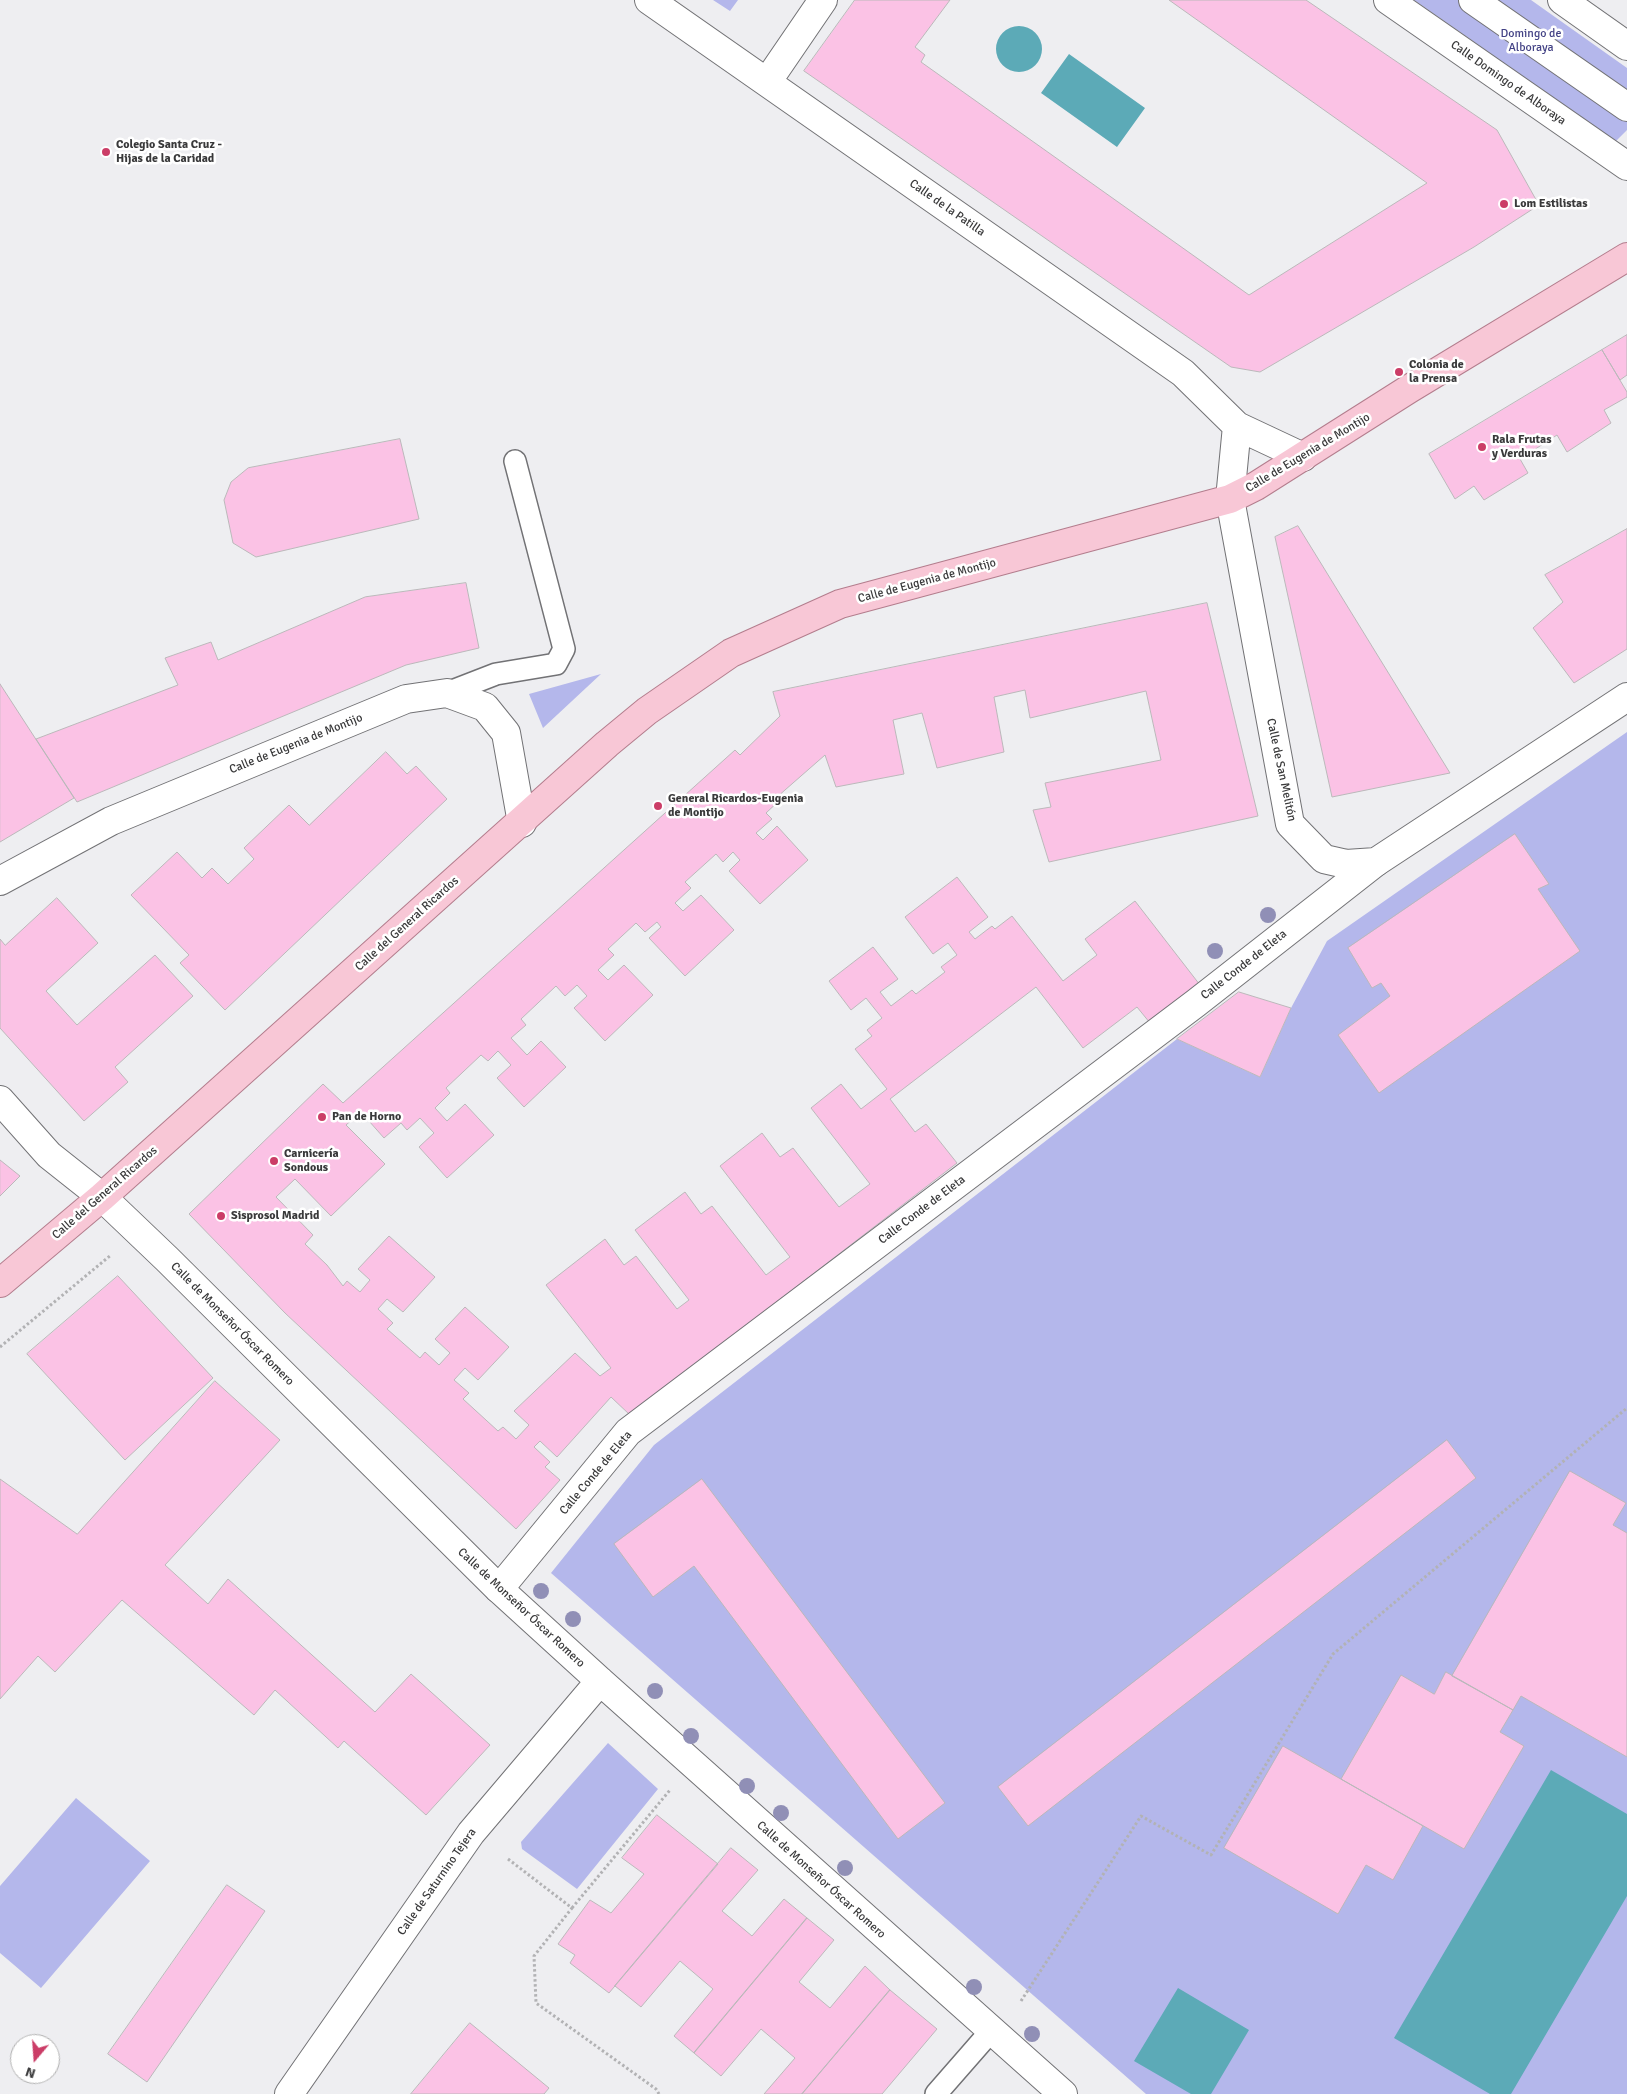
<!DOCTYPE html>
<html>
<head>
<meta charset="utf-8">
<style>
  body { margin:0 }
  #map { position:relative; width:1627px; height:2094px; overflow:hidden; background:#eeeef1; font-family:Signika,sans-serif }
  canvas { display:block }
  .north { position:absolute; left:10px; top:2034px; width:50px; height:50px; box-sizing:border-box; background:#fff; border:1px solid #b0b0b0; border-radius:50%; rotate:198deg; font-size:14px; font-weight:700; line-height:20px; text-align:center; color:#39393a }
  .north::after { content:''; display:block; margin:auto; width:18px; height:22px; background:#cb3d67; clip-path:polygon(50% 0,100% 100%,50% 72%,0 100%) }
</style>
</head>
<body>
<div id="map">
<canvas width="1627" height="2094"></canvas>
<div class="north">N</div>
</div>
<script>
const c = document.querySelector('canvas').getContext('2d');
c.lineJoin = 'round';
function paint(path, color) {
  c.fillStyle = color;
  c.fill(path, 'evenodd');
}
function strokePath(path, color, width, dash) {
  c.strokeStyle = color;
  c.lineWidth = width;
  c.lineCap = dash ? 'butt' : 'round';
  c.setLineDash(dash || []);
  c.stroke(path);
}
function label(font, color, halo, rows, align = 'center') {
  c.font = font + ' Signika,sans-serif';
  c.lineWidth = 5;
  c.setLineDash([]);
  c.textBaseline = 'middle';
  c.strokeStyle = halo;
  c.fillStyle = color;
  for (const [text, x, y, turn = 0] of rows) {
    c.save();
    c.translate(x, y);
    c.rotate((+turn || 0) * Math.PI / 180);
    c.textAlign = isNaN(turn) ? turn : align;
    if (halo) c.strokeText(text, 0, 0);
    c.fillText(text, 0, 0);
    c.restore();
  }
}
paint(new Path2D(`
  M713 0H738L730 11Z
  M1414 0H1531L1627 68V130L1616 141Z
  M601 674 543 728 529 694Z
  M1627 732V2094H1146L551 1573 654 1445 1177 1039 1260 1077 1291 1008 1327 941Z
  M608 1743 658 1789 577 1889 522 1849 521 1842Z
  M76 1798 150 1861 41 1988 0 1953V1886Z`), '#b4b7eb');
paint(new Path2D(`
  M996 49a23 23 0 1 1 46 0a23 23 0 1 1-46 0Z
  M1069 54 1145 108 1117 147 1041 93Z
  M1551 1770 1627 1814V1896L1511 2094H1490L1394 2038Z
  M1178 1988 1249 2030 1211 2094H1191L1134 2061Z`), '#5caab7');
const building = new Path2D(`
  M855 0H950L915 47 925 55 921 62 1249 295 1427 183 1169 0H1306L1497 130 1539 205 1474 247 1260 372 1231 367 804 71Z
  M1627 335V375L1620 380 1602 350Z
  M1602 350 1627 392V397L1604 410 1611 423 1567 452 1557 435 1520 459 1528 473 1484 500 1474 486 1455 499 1429 454Z
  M400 439 419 519 256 557 233 543 224 500 231 482 248 468Z
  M1298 526 1450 773 1332 797 1275 537Z
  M1627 529V649L1574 683 1533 628 1563 602 1545 575Z
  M466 583 479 648 406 665 77 802 36 739 178 685 165 658 211 642 218 660 365 597Z
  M1207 603 1258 816 1049 862 1033 810 1051 807 1045 783 1161 760 1146 691 1030 718 1025 690 994 697 1004 752 937 768 922 713 893 720 904 774 836 787 825 755 777 797 780 800 766 813 772 819 756 833 763 840 777 826 808 860 760 904 729 871 740 860 733 852 723 862 716 854 685 882 691 888 675 903 683 911 701 895 734 930 685 976 649 938 661 927 657 922 645 932 636 923 608 949 614 955 598 970 608 980 624 965 653 995 605 1041 574 1008 587 996 577 985 565 996 556 986 521 1019 526 1025 511 1038 527 1055 541 1041 566 1067 524 1107 497 1078 511 1065 498 1051 488 1061 481 1055 446 1088 450 1093 435 1108 447 1121 465 1104 494 1135 447 1178 419 1147 434 1133 420 1118 407 1130 401 1123 384 1138 361 1112 346 1125 385 1164 331 1216 295 1179 276 1197 313 1235 305 1244 327 1265 343 1286 347 1281 360 1292 370 1280 358 1269 389 1236 435 1277 403 1312 387 1299 378 1309 393 1323 387 1329 420 1358 425 1352 439 1365 450 1353 435 1339 465 1307 509 1347 478 1380 465 1368 454 1380 469 1393 463 1399 498 1431 503 1427 516 1439 529 1425 514 1411 575 1353 600 1376 611 1368 546 1285 605 1239 624 1265 636 1256 677 1309 689 1300 635 1230 685 1192 701 1214 712 1206 766 1275 790 1257 720 1166 762 1133 780 1157 793 1148 839 1207 870 1184 811 1108 841 1084 861 1109 887 1089 855 1049 872 1036 867 1030 882 1018 866 998 851 1010 829 981 873 947 898 979 880 992 891 1006 912 990 916 994 945 972 941 967 957 955 948 943 933 954 905 917 957 877 988 917 969 932 975 939 992 926 995 929 1012 916 1063 981 1097 955 1085 939 1135 901 1200 985 1150 1023 1137 1007 1083 1048 1036 987 890 1099 915 1132 926 1124 957 1163 630 1415 611 1397 557 1457 540 1441 534 1447 550 1462 545 1467 560 1480 516 1529 285 1313 189 1214 323 1084 343 1103 735 750 740 755 780 716 773 692Z
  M0 684 74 798 0 842Z
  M386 752 407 774 416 766 447 799 225 1010 180 963 189 955 131 895 177 852 202 878 212 868 228 884 254 859 244 848 289 805 309 825Z
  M1515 834 1549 884 1538 889 1580 951 1379 1093 1338 1035 1390 996 1381 983 1372 988 1348 948Z
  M57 898 98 943 46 991 77 1025 155 955 193 996 115 1067 128 1082 84 1121 0 1028V939L5 945Z
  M1239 992 1291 1008 1260 1077 1177 1039Z
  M0 1160 20 1176 0 1196Z
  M118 1276 213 1378 125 1460 27 1354Z
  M215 1381 280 1440 165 1565 208 1604 228 1579 375 1712 411 1674 490 1745 426 1815 344 1741 338 1748 275 1690 254 1715 122 1600 55 1672 38 1656 0 1699V1479L77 1534Z
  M1447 1440 1476 1478 1028 1826 998 1787Z
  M1570 1471 1626 1503 1613 1525 1627 1533V1757L1521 1696 1513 1710 1452 1676Z
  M702 1479 945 1803 898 1839 694 1566 653 1597 614 1544Z
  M1446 1672 1513 1710 1500 1732 1524 1746 1464 1849 1341 1779 1401 1675 1434 1694Z
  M1283 1746 1423 1826 1393 1880 1366 1865 1338 1914 1224 1848Z
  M657 1815 718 1864 609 1993 570 1963 575 1955 558 1944 590 1900 611 1913 644 1874 622 1858Z
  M731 1848 758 1870 722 1911 752 1936 784 1899 807 1918 694 2053 674 2036 713 1989 680 1961 641 2007 615 1986Z
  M227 1885 265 1911 147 2082 108 2054Z
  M807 1918 834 1940 799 1982 830 2008 865 1966 890 1990 802 2094H764L795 2058 761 2029 721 2076 694 2053Z
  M890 1990 937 2029 882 2094H802Z
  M470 2023 549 2088 544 2094H411Z`);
paint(building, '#fbc2e5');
strokePath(building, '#bbb8ba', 1);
const service = new Path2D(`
  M447 693 496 674 556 664 564 649 515 461
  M936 2094 991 2031`);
const pedestrian = new Path2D(`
  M1473 0 1627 107
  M499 1589 628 1432 1196 1003 1376 862`);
const minor = new Path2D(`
  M649 0 1183 373 1237 426 1303 457
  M1388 0 1627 166
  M1562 0 1627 46
  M767 82 823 0
  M1237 426 1230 499 1290 824 1324 859 1346 864 1376 862 1627 697
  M0 881 111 821 406 699 447 693 485 707 506 733 522 823
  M0 1100 49 1155 102 1197 167 1259 499 1589 600 1681 1063 2094
  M289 2094 471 1833 600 1681`);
const primary = new Path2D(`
  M0 1283 102 1197 607 744 647 711 731 653 840 604 1230 499 1256 486 1409 389 1627 257`);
strokePath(service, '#727275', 24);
strokePath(pedestrian, '#727275', 30);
strokePath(minor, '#727275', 30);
strokePath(primary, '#b37d8d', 30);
strokePath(new Path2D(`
  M0 1347 111 1255
  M508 1859 572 1908 534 1956 536 2003 656 2089 659 2094
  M572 1908 670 1790
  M1021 2001 1141 1816 1211 1855 1333 1654 1627 1408`), '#b2b2b4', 3, [2.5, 2.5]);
strokePath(service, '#fff', 21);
strokePath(pedestrian, '#fff', 28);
strokePath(minor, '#fff', 28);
strokePath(primary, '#f8c7d6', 28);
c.fillStyle = '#908fb6';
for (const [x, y] of [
  [1268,915],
  [1215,951],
  [541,1591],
  [573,1619],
  [655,1691],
  [691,1736],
  [747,1786],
  [781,1813],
  [845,1868],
  [974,1987],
  [1032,2034]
]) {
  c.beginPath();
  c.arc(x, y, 8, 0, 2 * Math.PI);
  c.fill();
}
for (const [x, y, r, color] of [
  [106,152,5,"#cb3d67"],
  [1504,204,5,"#cb3d67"],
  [1399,372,5,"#cb3d67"],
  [1482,447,5,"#cb3d67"],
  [658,806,5,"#cb3d67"],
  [322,1117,5,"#cb3d67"],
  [274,1161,5,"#cb3d67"],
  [221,1216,5,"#cb3d67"]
]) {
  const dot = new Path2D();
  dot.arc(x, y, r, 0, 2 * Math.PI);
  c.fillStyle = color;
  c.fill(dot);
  strokePath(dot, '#fff', 2);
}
label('12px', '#434285', '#fff', [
  ["Domingo de",1531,34],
  ["Alboraya",1531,48]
]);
label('12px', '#39393a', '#fff', [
  ["Calle Domingo de Alboraya",1508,83,35],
  ["Calle de la Patilla",947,208,35],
  ["Calle de Eugenia de Montijo",1308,453,-31],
  ["Calle de Eugenia de Montijo",927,581,-15],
  ["Calle de Eugenia de Montijo",296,744,-22],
  ["Calle de San Melitón",1281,770,78],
  ["Calle del General Ricardos",407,924,-42],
  ["Calle Conde de Eleta",1244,965,-38],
  ["Calle del General Ricardos",105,1193,-41],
  ["Calle Conde de Eleta",922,1210,-37],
  ["Calle de Monseñor Óscar Romero",232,1324,45],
  ["Calle Conde de Eleta",596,1473,-50],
  ["Calle de Monseñor Óscar Romero",521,1608,43],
  ["Calle de Monseñor Óscar Romero",821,1880,42],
  ["Calle de Saturnino Tejera",437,1882,-55]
]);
label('bold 12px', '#39393a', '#fff', [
  ["Colegio Santa Cruz -",116,145],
  ["Hijas de la Caridad",116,159],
  ["Lom Estilistas",1514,204],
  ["Colonia de",1409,365],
  ["la Prensa",1409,379],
  ["Rala Frutas",1492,440],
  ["y Verduras",1492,454],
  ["General Ricardos-Eugenia",668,799],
  ["de Montijo",668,813],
  ["Pan de Horno",332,1117],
  ["Carnicería",284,1154],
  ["Sondous",284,1168],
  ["Sisprosol Madrid",231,1216]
], 'left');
</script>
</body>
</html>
